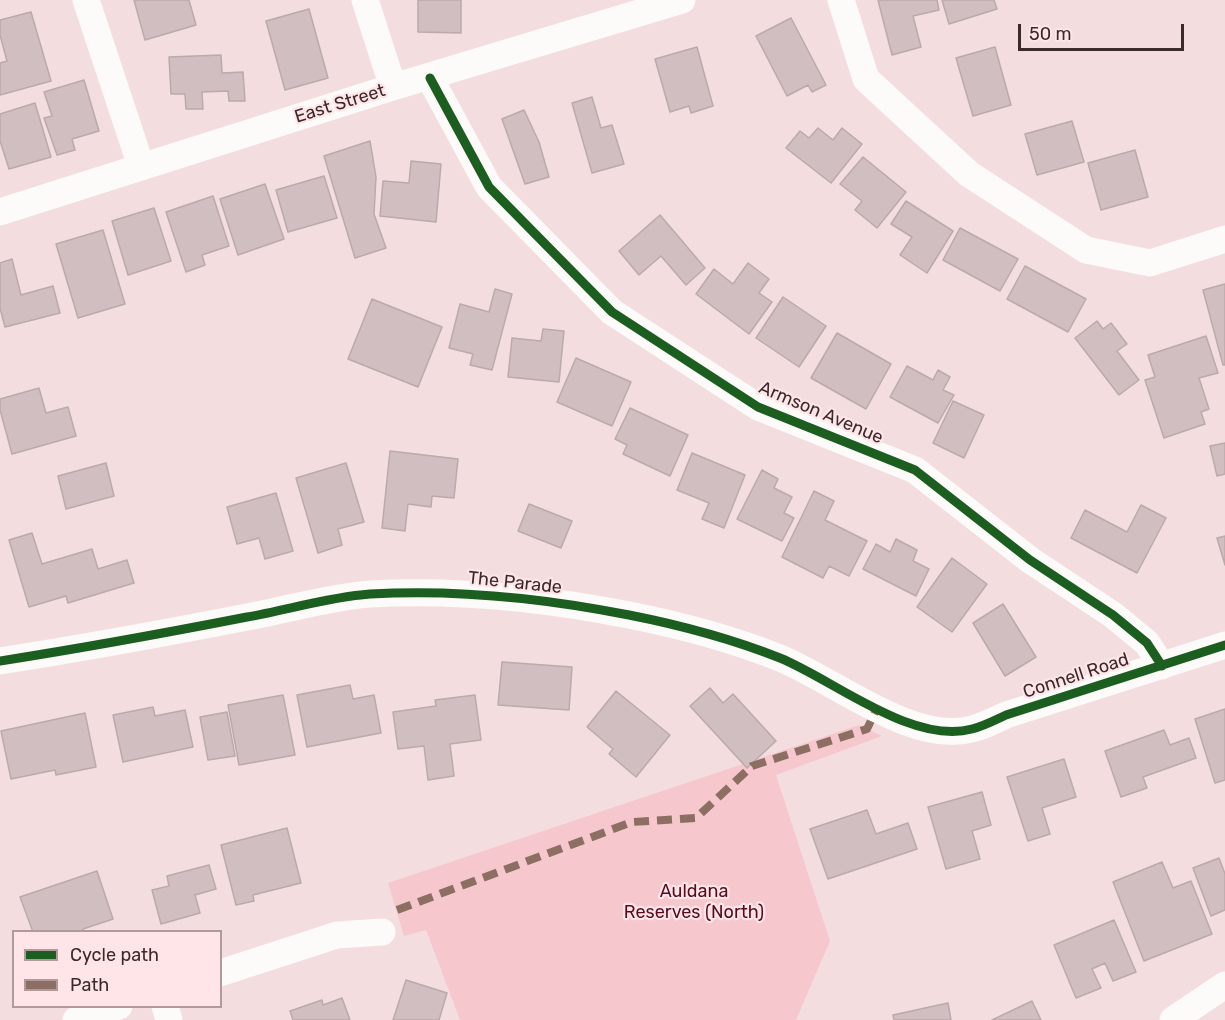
<!DOCTYPE html>
<html>
<head>
<meta charset="utf-8">
<style>
  body { margin:0 }
  #map { position:relative; width:1225px; height:1020px; overflow:hidden; background:#f3dddf; font-family:Rubik,sans-serif }
  canvas { display:block }
  .legend { position:absolute; left:12px; top:930px; width:210px; height:78px; box-sizing:border-box; background:#ffe5e7; border:2px solid #b09a9c; margin:0; padding:8px 10px; list-style:none; font-size:18px; color:#3a2a2c }
  .legend li { display:flex; align-items:center; gap:12px; height:30px }
  .legend b { width:30px; border:2px solid #b09a9c }
  .scale { position:absolute; left:1018px; top:24px; width:166px; height:27px; box-sizing:border-box; border:3px solid #3a2a2c; border-top:0; padding-left:8px; font-size:18px; line-height:21px; white-space:nowrap; color:#3a2a2c; -webkit-text-stroke:4px #ffe5e7; paint-order:stroke }
</style>
</head>
<body>
<div id="map">
<canvas width="1225" height="1020"></canvas>
<ul class="legend">
<li><b style="height:8px;background:#1b5e20"></b>Cycle path</li>
<li><b style="height:8px;background:#8d6e63"></b>Path</li>
</ul>
<div class="scale">50 m</div>
</div>
<script>
const c = document.querySelector('canvas').getContext('2d');
c.lineJoin = 'round';
function paint(path, color) {
  c.fillStyle = color;
  c.fill(path, 'evenodd');
}
function strokePath(path, color, width, dash) {
  c.strokeStyle = color;
  c.lineWidth = width;
  c.lineCap = dash ? 'butt' : 'round';
  c.setLineDash(dash || []);
  c.stroke(path);
}
function label(font, color, halo, rows, align = 'center') {
  c.font = font + ' Rubik,sans-serif';
  c.lineWidth = 4.5;
  c.setLineDash([]);
  c.textBaseline = 'middle';
  c.strokeStyle = halo;
  c.fillStyle = color;
  for (const [text, x, y, turn = 0] of rows) {
    c.save();
    c.translate(x, y);
    c.rotate((+turn || 0) * Math.PI / 180);
    c.textAlign = isNaN(turn) ? turn : align;
    if (halo) c.strokeText(text, 0, 0);
    c.fillText(text, 0, 0);
    c.restore();
  }
}
paint(new Path2D(`
  M859 725 882 736 776 775 830 941 796 1020H460L426 930 404 936 388 883Z`), '#f6c8cd');
const building = new Path2D(`
  M134 0H189L196 25 145 40Z
  M418 0H461V33L418 32Z
  M878 0H937L939 10 913 16 921 47 892 55Z
  M942 0H994L997 9 949 24Z
  M309 9 328 78 285 90 266 21Z
  M31 12 51 81 0 95V63L7 61 0 35V20Z
  M791 18 826 85 812 92 808 85 787 96 756 36Z
  M697 47 713 106 691 113 689 106 670 112 655 59Z
  M995 47 1011 105 973 116 956 58Z
  M221 55 222 73 243 72 245 101H229L228 91 202 92 203 109H186L185 94H171L169 57Z
  M84 80 99 131 72 139 75 150 57 155 44 118 52 116 44 92Z
  M592 97 601 128 612 125 624 164 592 173 572 103Z
  M35 103 51 157 9 169 0 141V114Z
  M524 110 539 142 549 177 525 184 502 119Z
  M1072 121 1084 162 1037 175 1025 134Z
  M818 128 833 140 842 128 862 144 831 183 786 148 800 131 809 138Z
  M370 141 376 177 374 214 386 248 355 258 324 156Z
  M1135 150 1148 197 1101 210 1088 163Z
  M863 157 906 192 877 228 855 210 862 201 840 184Z
  M411 161 441 164 436 222 380 216 383 181 409 183Z
  M324 176 337 218 288 232 276 190Z
  M265 184 284 239 238 255 220 199Z
  M213 196 229 246 202 255 205 265 186 272 166 212Z
  M906 201 953 231 927 273 900 255 912 237 891 224Z
  M154 208 171 261 128 275 112 221Z
  M660 215 705 268 686 285 661 256 639 275 619 251Z
  M960 228 1018 259 1000 291 943 260Z
  M103 230 125 304 78 318 56 244Z
  M12 259 21 295 53 286 60 313 5 327 0 308V263Z
  M748 263 769 279 759 293 772 302 749 334 696 294 714 269 733 284Z
  M1025 266 1086 299 1068 332 1007 299Z
  M1225 284V365H1223L1203 290Z
  M495 289 512 294 492 370 470 365 473 354 449 348 460 304 489 312Z
  M783 297 826 326 799 367 756 338Z
  M372 299 442 327 418 387 348 359Z
  M1097 321 1103 329 1111 323 1127 344 1117 351 1139 380 1119 395 1075 338Z
  M543 329 564 331 559 382 508 377 512 338 541 341Z
  M837 333 891 364 866 409 811 378Z
  M1206 336 1218 373 1199 378 1209 409 1201 412 1205 424 1164 438 1145 380 1155 377 1148 355Z
  M576 358 631 382 612 426 557 402Z
  M907 366 933 380 938 370 950 377 943 390 954 395 938 423 890 397Z
  M39 388 46 413 68 407 76 436 12 454 0 410V399Z
  M953 401 984 415 964 458 933 443Z
  M630 408 688 435 670 476 623 454 627 445 615 439Z
  M1225 443V474L1217 476 1210 446Z
  M390 451 458 459 454 498 432 496 431 507 408 504 405 531 382 528Z
  M692 453 745 475 724 528 702 519 709 503 677 490Z
  M106 463 114 496 66 509 58 476Z
  M346 463 364 522 338 529 342 545 318 553 296 478Z
  M762 470 778 479 774 488 792 497 784 513 794 518 782 541 737 519Z
  M814 491 834 501 825 520 867 541 849 576 829 566 823 578 782 557Z
  M276 493 293 551 265 559 259 538 237 544 227 507Z
  M529 504 572 521 561 548 518 531Z
  M1141 505 1166 518 1137 573 1071 538 1085 510 1127 532Z
  M32 533 42 564 92 549 98 569 127 560 134 583 68 603 66 596 29 607 9 540Z
  M1225 536V565L1217 538Z
  M896 539 917 550 913 561 929 569 916 596 863 569 876 544 890 552Z
  M952 558 987 584 952 632 917 607Z
  M1003 604 1036 657 1005 676 973 623Z
  M502 662 572 667 569 710 498 705Z
  M350 685 353 699 374 695 381 733 307 747 297 695Z
  M710 688 723 703 733 694 776 741 747 768 690 706Z
  M616 691 670 735 636 777 609 754 613 749 587 727Z
  M283 695 295 755 239 765 228 705Z
  M475 695 481 740 450 744 454 776 428 780 424 746 398 749 393 712 436 706 435 700Z
  M153 707 155 716 185 710 193 747 123 762 113 715Z
  M1225 709V780L1215 783 1195 719Z
  M227 712 235 756 208 760 200 717Z
  M85 713 96 767 56 775 55 770 11 779 1 731Z
  M1164 730 1170 745 1189 738 1196 758 1143 777 1147 788 1121 797 1105 751Z
  M1064 759 1076 797 1042 808 1050 834 1028 841 1007 777Z
  M982 792 991 825 972 831 980 859 946 869 928 807Z
  M867 810 876 834 908 823 917 849 828 879 810 829Z
  M287 828 301 883 253 895 254 901 236 905 221 845Z
  M1219 858 1225 874V910L1211 916 1193 868Z
  M1162 862 1173 888 1191 881 1212 934 1144 961 1113 882Z
  M209 865 216 889 195 895 200 913 161 924 152 890 169 886 167 876Z
  M97 871 113 919 83 929 84 932H33L20 897Z
  M1114 920 1136 972 1113 981 1105 963 1092 969 1101 988 1076 998 1054 945Z
  M406 980 447 993 439 1020H393Z
  M342 998 350 1020H293L290 1011 322 1000 323 1005Z
  M1032 1001 1041 1020H992Z
  M948 1003 951 1020H894L893 1015Z`);
paint(building, '#d0bec0');
strokePath(building, '#bba9ab', 1.5);
strokePath(new Path2D(`
  M86 0 141 166
  M365 0 393 87
  M841 0 866 79 969 174 1086 250 1150 263 1225 239
  M430 78 489 187 612 312 758 407 915 470 1030 560 1113 615 1147 643 1162 666
  M0 212 393 87 682 0
  M0 661C83 648 165 633 247 617 287 610 329 597 370 594 458 589 543 598 629 615 680 625 732 639 780 658 834 680 912 745 972 729 984 726 995 720 1006 715L1225 645
  M220 973 337 935 382 932
  M165 1006 169 1020
  M76 1020 119 1006
  M1173 1020 1225 985`), '#fdfafa', 27);
strokePath(new Path2D(`
  M397 910 632 822 696 818 752 766 867 729 877 708`), '#8d6e63', 8, [15, 8]);
strokePath(new Path2D(`
  M430 78 489 187 612 312 758 407 915 470 1030 560 1113 615 1147 643 1162 666
  M0 661C83 648 165 633 247 617 287 610 329 597 370 594 458 589 543 598 629 615 680 625 732 639 780 658 834 680 912 745 972 729 984 726 995 720 1006 715L1225 645`), '#1b5e20', 9);
label('18px', '#3a2a2c', '#ffe5e7', [
  ["East Street",340,104,-17],
  ["Armson Avenue",821,413,23],
  ["The Parade",515,583,6],
  ["Connell Road",1076,676,-18]
]);
label('18px', '#580920', '#ffe5e7', [
  ["Auldana",694,892],
  ["Reserves (North)",694,913]
]);
</script>
</body>
</html>
